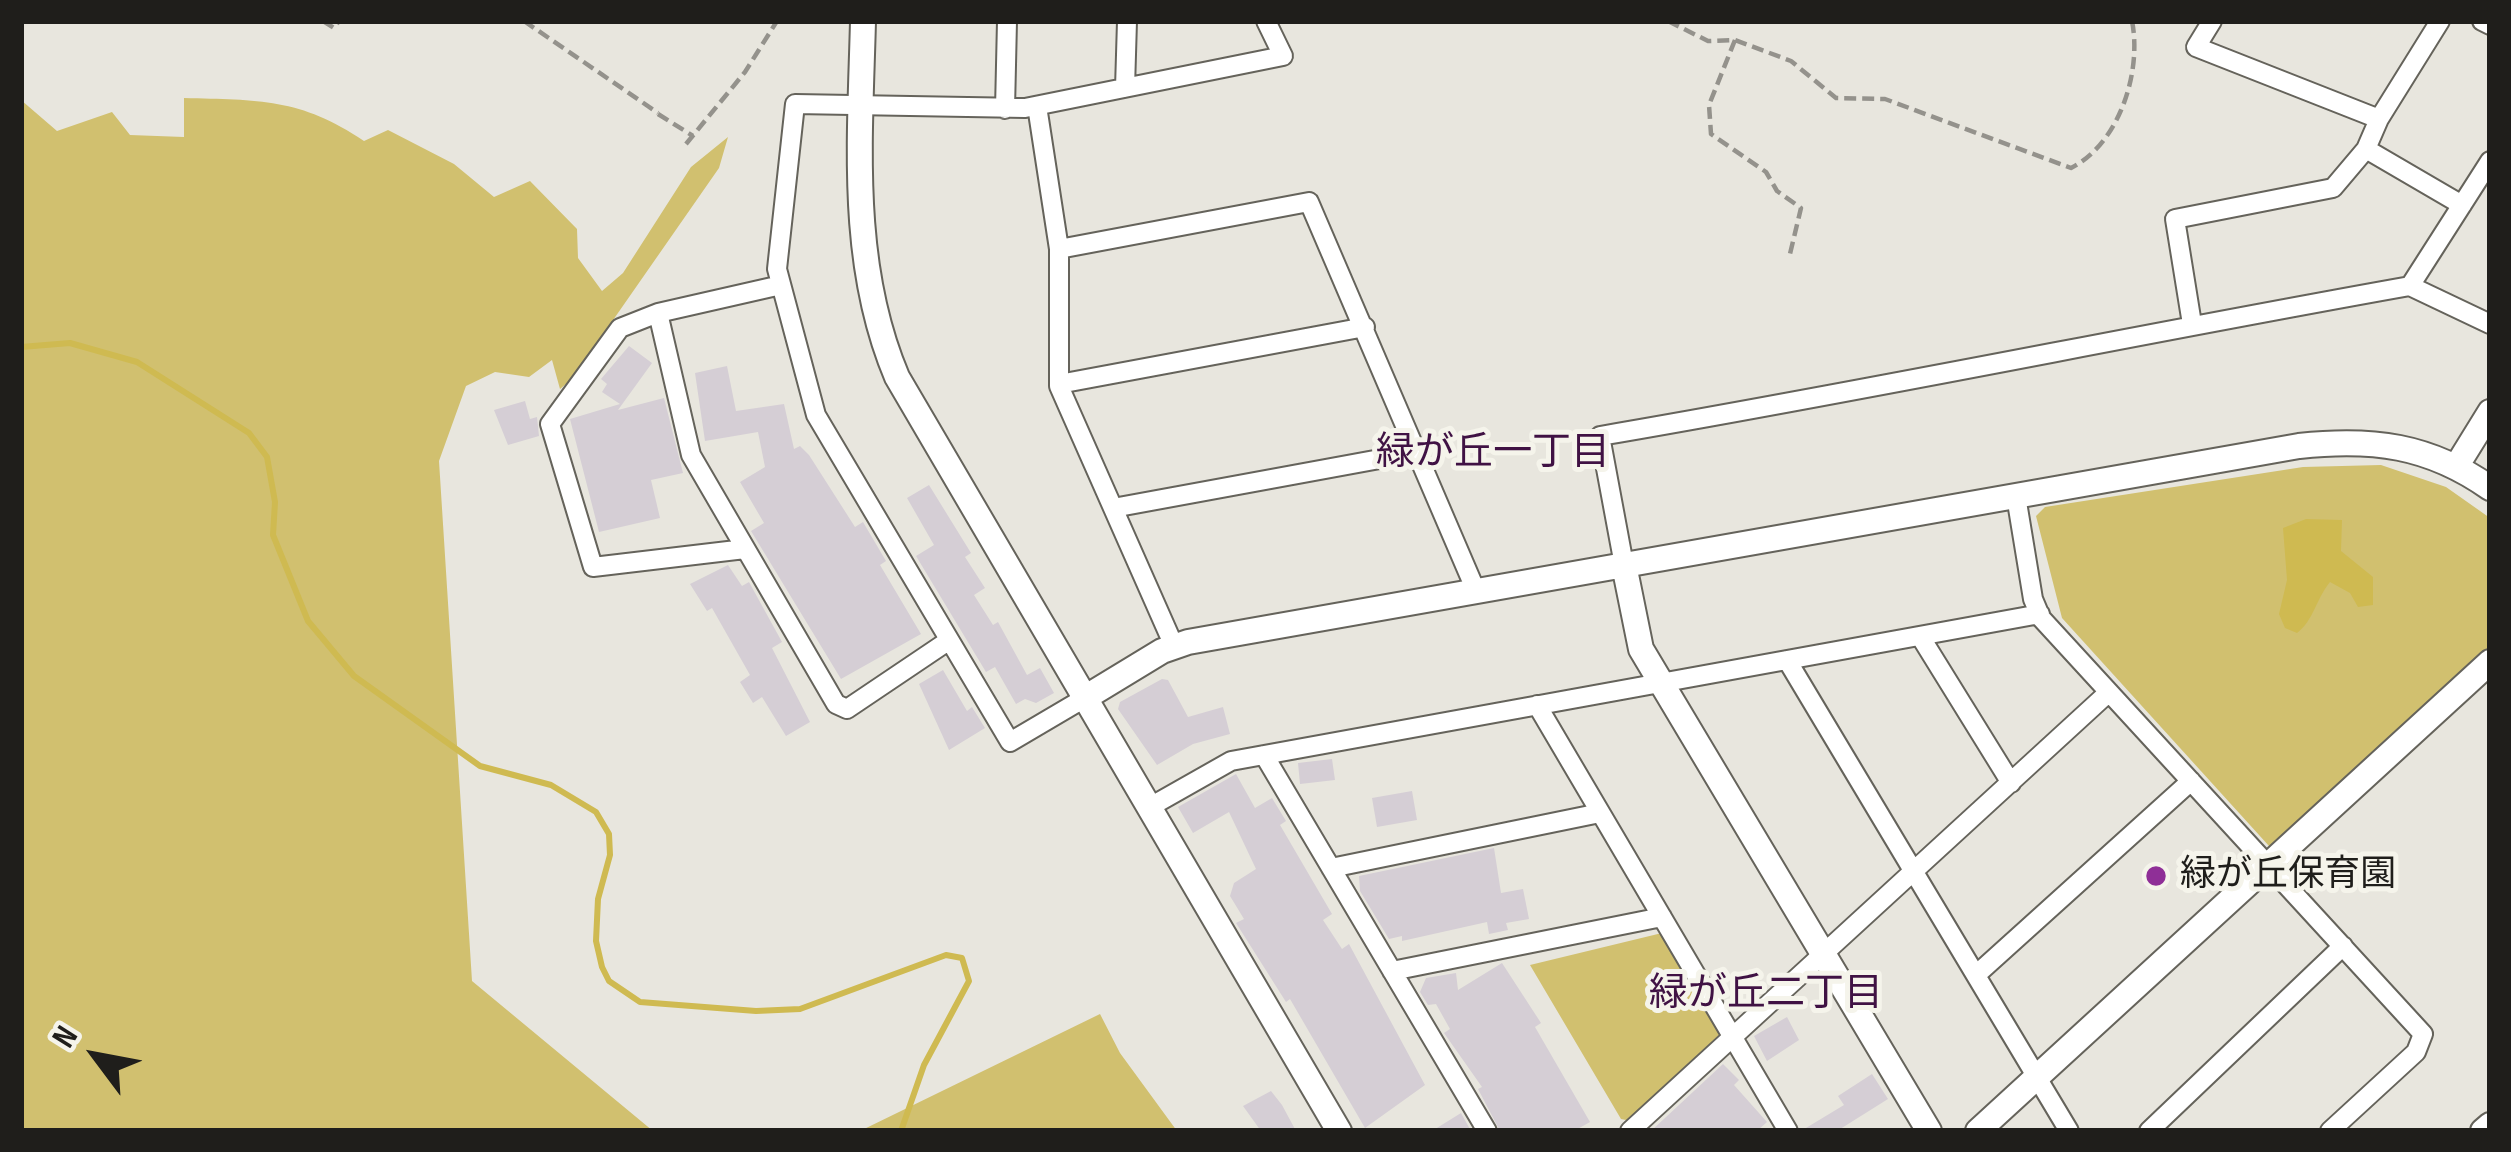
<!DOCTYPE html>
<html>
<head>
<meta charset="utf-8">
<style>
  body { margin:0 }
  #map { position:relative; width:2511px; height:1152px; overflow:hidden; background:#e8e6de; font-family:"Sofia Sans Condensed",sans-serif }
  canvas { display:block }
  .frame { position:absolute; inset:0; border:24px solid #1f1e1b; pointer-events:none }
  .north { position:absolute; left:36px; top:996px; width:120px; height:120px; -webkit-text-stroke:9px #f5f4eb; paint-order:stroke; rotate:302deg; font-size:33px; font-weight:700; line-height:48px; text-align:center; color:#1f1e1b }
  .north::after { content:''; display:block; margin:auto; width:42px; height:54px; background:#1f1e1b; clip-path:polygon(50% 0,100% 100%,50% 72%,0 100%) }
</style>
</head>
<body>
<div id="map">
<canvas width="2511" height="1152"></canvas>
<div class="frame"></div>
<div class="north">N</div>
</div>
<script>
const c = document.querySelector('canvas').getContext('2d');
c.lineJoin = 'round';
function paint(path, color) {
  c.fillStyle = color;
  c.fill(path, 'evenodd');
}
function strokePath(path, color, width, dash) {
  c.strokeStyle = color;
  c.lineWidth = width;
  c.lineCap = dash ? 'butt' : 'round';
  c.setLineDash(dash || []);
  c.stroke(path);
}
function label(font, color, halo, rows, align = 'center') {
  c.font = font + ' "Sofia Sans Condensed","Noto Sans JP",sans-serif';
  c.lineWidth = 10;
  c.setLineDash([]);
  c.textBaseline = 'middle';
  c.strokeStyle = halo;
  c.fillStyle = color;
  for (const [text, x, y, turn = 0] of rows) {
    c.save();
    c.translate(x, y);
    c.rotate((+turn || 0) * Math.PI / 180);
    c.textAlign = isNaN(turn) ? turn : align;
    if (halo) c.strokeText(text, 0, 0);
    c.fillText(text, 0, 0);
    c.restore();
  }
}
paint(new Path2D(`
  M184 98C258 100 301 98 364 141L388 130 454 164 494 197 530 181 577 229 578 258 602 291 623 273 691 167 728 137 719 168 572 379 560 389 552 360 529 377 495 372 466 386 439 461 472 981 653 1131H21V100L57 131 112 112 130 135 184 137Z
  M2381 465 2446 487 2490 518V646L2276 847 2269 846 2062 618 2036 516 2045 507 2303 467Z
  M1662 933 1722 1032 1631 1121 1621 1119 1530 965Z
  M1100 1014 1120 1053 1177 1131H860Z`), '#d1c06f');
paint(new Path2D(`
  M2306 519 2342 520 2341 551 2373 577V605L2358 607 2350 593 2330 582C2316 599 2314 620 2297 633L2285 628 2279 614 2287 580 2283 528Z`), '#cfba51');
strokePath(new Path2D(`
  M21 347 70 343 137 362 249 433 267 457 275 502 273 535 308 621 354 676 480 766 551 785 596 812 609 834 610 855 598 899 596 941 602 967 609 981 640 1002 756 1011 800 1009 946 955 962 958 969 981 924 1065 901 1131`), '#cfba51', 6);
paint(new Path2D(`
  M629 346 652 363 618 410 664 398 683 473 651 480 660 518 599 532 570 419 620 404 602 392 607 384 601 379Z
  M727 366 736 411 784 404 794 449 800 446 809 455 855 527 863 522 886 561 880 565 921 634 841 679 751 531 764 523 740 482 765 467 758 432 705 441 695 373Z
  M525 401 530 419 537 417 539 436 508 445 494 410Z
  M929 485 971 553 965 557 985 588 974 595 993 625 998 622 1027 675 1040 668 1054 693 1036 703 1025 699 1016 704 995 667 986 672 916 556 934 545 907 498Z
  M728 565 742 586 749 582 782 642 772 648 810 722 786 736 762 697 753 703 740 682 750 675 712 608 707 611 690 584Z
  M943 670 967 711 972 707 985 728 949 750 919 684Z
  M1162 679 1168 680 1188 717 1223 707 1230 734 1193 744 1157 765 1118 709 1120 702Z
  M1332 759 1335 780 1300 784 1298 763Z
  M1236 774 1255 808 1272 798 1286 821 1280 825 1332 914 1323 920 1342 949 1349 944 1425 1085 1365 1128 1290 999 1286 1002 1236 923 1244 919 1230 896 1234 883 1256 869 1229 812 1193 833 1178 807Z
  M1412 791 1417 820 1377 827 1372 798Z
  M1494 848 1501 893 1523 889 1529 919 1506 923 1508 930 1489 934 1487 922 1402 941V936L1389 939 1360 891 1359 876Z
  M1502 963 1541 1023 1535 1027 1590 1122 1574 1131H1500L1478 1089 1482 1087 1444 1033 1450 1029 1436 1004 1428 1005 1420 992 1426 978 1456 973 1458 990Z
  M1787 1017 1799 1040 1767 1061 1754 1036Z
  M1723 1064 1739 1080 1734 1085 1767 1122 1757 1131H1651Z
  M1872 1074 1888 1099 1837 1131H1801L1844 1105 1838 1096Z
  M1271 1091 1282 1105 1296 1131H1261L1243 1106Z
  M1461 1113 1471 1131H1432Z`), '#d5ced5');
const minor = new Path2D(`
  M2212 21 2196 47 2379 119 2366 149 2462 205
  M2482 21 2490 25
  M1125 88 1127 21
  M1037 106 1059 249V386L1174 646
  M1005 109 1007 21
  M2379 119 2440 21
  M2490 161 2410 286 2490 324
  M1059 249 1309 202 1476 591
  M658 313 691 455 836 704 847 709 948 641
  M2192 324 2175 219 2333 188 2366 149
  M1059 384 1365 327
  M2016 496 2033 599 2041 618 2423 1034 2416 1052 2330 1131
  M1113 508 1418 452
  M745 549 593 567 550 424 620 328 658 313 781 285
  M1624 565 1600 436C1871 390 2140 334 2410 286
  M1920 636 2011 783
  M1787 660 2069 1131
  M1083 699 1010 742 816 415 777 269 795 104 1025 108 1283 56 1266 21
  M1537 705 1788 1131
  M1264 755 1487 1131
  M1148 808 1231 761 2040 614
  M1331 868 1600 813
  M1392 971 1662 917
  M1976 975 2191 781
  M1630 1131 2109 692
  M2149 1131 2343 946`);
const tertiary = new Path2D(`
  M863 21C860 141 849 264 897 377L1339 1131
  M2456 467 2490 412
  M1624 565 1641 649 1929 1131
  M1083 699 1162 651 1188 642 2299 446C2372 438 2429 445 2490 488
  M1978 1131 2490 662
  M2483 1131 2490 1125`);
strokePath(minor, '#65635b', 22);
strokePath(tertiary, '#65635b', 28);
strokePath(new Path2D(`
  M323 21 334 28 339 21
  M524 21 658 113
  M1668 21 1708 41 1735 40 1791 61 1836 98 1885 99 2071 168C2120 143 2142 71 2132 21
  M1735 40 1709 105 1711 134 1766 172 1777 191 1801 208 1789 258
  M658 114 693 136
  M686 144 745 72 777 21`), '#94928c', 4.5, [12, 6]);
strokePath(minor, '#fff', 18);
strokePath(tertiary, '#fff', 24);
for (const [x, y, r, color] of [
  [2156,876,12,"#8f2f97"]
]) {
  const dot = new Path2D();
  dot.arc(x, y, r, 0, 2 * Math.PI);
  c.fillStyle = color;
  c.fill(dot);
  strokePath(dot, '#f5f4eb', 4.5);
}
label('36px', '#1f1e1b', '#f5f4eb', [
  ["緑が丘保育園",2180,876]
], 'left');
label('39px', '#401244', '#f5f4eb', [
  ["緑が丘一丁目",1493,454],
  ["緑が丘二丁目",1766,995]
]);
</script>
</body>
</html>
